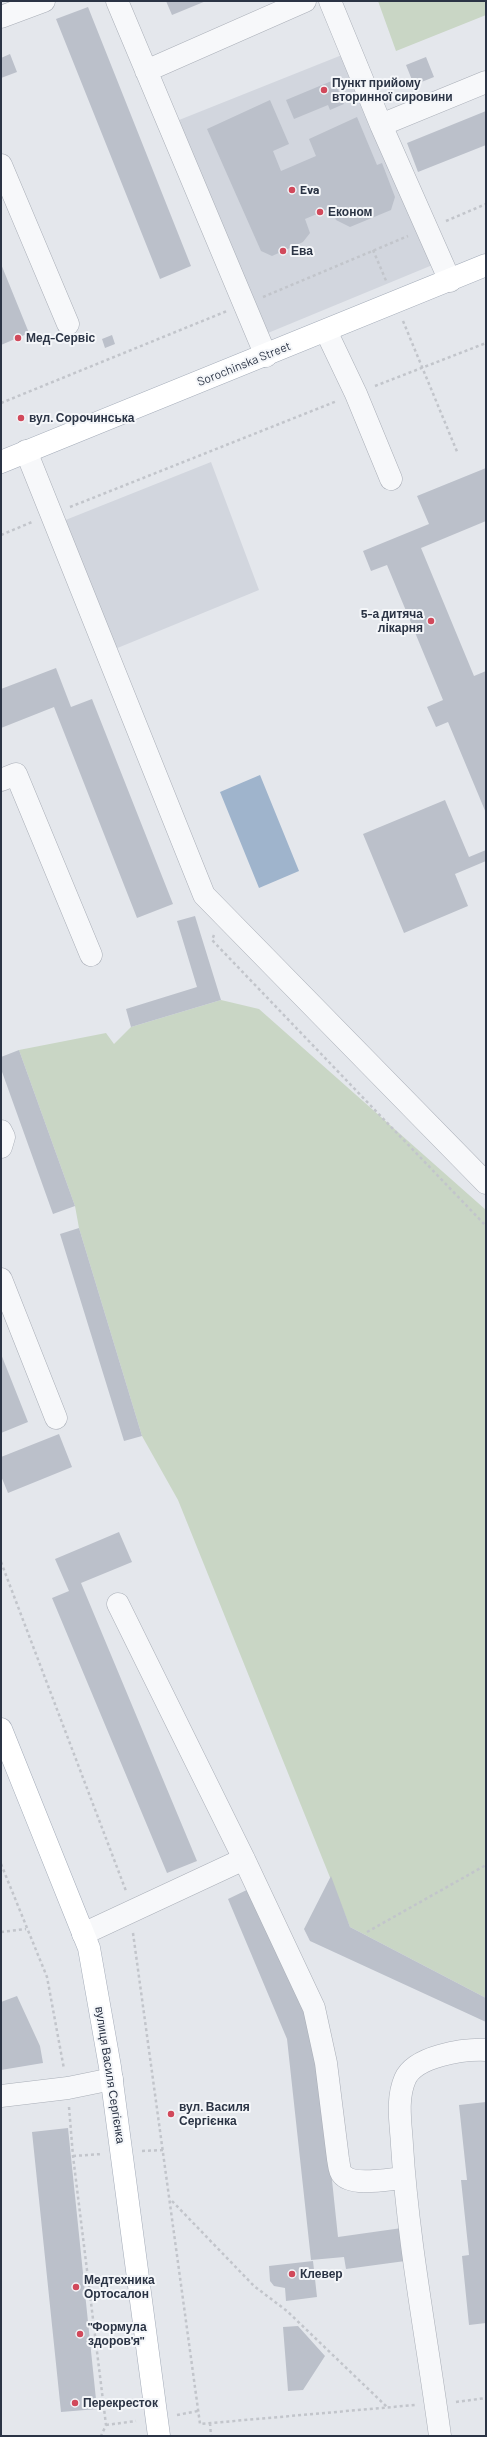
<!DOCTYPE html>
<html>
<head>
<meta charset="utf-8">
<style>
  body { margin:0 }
  #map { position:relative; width:487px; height:2437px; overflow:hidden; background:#e4e7ec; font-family:Barlow,sans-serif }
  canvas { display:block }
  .frame { position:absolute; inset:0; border:2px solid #2b3445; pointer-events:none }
</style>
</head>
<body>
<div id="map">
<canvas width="487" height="2437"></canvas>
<div class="frame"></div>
</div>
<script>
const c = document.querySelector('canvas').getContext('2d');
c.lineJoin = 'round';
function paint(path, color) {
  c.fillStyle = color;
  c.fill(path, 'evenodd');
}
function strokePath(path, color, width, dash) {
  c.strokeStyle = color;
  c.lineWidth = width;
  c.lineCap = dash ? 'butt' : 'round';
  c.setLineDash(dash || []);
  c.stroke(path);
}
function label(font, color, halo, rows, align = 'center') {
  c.font = font + ' Barlow,sans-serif';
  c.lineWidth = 4;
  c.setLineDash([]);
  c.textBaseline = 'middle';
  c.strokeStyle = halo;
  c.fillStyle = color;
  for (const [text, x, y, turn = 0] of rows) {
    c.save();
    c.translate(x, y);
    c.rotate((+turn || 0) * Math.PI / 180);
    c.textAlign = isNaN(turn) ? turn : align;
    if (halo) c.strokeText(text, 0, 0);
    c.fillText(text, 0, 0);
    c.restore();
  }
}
paint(new Path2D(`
  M357 49 447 259 251 340 159 128Z
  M211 462 259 590 115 649 63 521Z`), '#d2d6de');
paint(new Path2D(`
  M378 1H486V15L396 51Z
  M221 1000 259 1009 486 1210V1998L350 1927 178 1500 142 1436 79 1228 75 1206 19 1050 106 1033 114 1044 131 1027Z`), '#c9d6c5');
paint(new Path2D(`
  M260 775 299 871 259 888 220 792Z`), '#9fb4cc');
paint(new Path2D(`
  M166 1H206L172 15Z
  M88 7 191 266 160 279 56 19Z
  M10 54 17 72 1 78V58Z
  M426 57 434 77 414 85 406 65Z
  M334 80 344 104 330 110 328 105 294 119 286 100Z
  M270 100 289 144 273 151 281 171 316 156 309 139 357 117 377 165 382 163 395 197 391 210 350 227 336 220 331 208 305 219 310 233 303 242 272 256 261 251 207 129Z
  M486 111V145L418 172 407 143Z
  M1 264 29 333 1 345Z
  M112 335 115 344 105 348 102 339Z
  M486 468V521L421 548 474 676 486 671V813L448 722 436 727 427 707 443 700 387 565 371 571 363 551 429 524 417 496Z
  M56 668 71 707 92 699 173 904 137 918 54 707 1 728V689Z
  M445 800 469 857 486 850V861L455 874 468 906 404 933 363 834Z
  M195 916 221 1000 131 1027 126 1009 197 987 177 921Z
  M19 1050 75 1206 53 1214 1 1069V1057Z
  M79 1228 142 1436 124 1441 60 1234Z
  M1 1354 28 1422 1 1433Z
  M59 1434 72 1467 8 1493 1 1476V1457Z
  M119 1532 132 1562 81 1583 197 1861 167 1873 52 1598 69 1591 55 1559Z
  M331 1876 350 1927 486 1998V2022L310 1941 304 1929Z
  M255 1886 317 2038 338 2237 416 2226 420 2259 346 2269 344 2257 311 2260 287 2039 228 1899Z
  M17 1996 40 2046 43 2063 1 2070V2002Z
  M486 2102V2323L469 2325 462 2256 469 2255 461 2180H467L459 2105Z
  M68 2128 97 2409 61 2412 32 2132Z
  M313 2261 317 2297 286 2301 285 2288 274 2286 270 2281 269 2266Z
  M298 2326 325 2356 303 2390 288 2391 283 2327Z`), '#bbc0ca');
const minor = new Path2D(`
  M117 1 266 356
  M330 1 381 125 450 281
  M1 17 44 1
  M146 71 305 1
  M381 125 486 82
  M1 165 68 324
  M326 331 356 394 391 479
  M26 451 204 895 486 1183
  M1 780 16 774 91 955
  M1 1131 4 1137 1 1147
  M1 1279 56 1418
  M118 1604 244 1859 314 2008 326 2063 338 2159C339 2163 339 2171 342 2174 352 2187 389 2179 404 2178
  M83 1934 244 1859
  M1 2096 68 2088 112 2079
  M440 2436C427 2339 408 2242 402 2145 401 2124 396 2100 405 2079 415 2056 463 2049 486 2050`);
const major = new Path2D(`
  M1 462 486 265
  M1 1729 89 1948 110 2067 159 2436`);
strokePath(minor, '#a9aeb7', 23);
strokePath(major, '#a3abb8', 23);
strokePath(new Path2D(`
  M446 221 486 204
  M373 250 387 283
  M263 297 408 236
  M403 321 458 454
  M375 386 486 343
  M1 403 227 311
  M70 507 337 401
  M1 535 32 522
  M214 935 212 940 486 1226
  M1 1562 126 1891
  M1 1864 47 1977 64 2069
  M1 1932 26 1929
  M367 1932 486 1865
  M133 1933 200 2424 415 2405
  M69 2107 73 2156 106 2425 101 2436
  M142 2151 164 2150
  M73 2156 102 2154
  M172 2201 254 2286 287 2311 387 2407
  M456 2402 486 2398
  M177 2415 198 2411
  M210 2423 211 2436
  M106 2425 136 2421`), '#c2c5cb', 2.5, [3, 3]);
strokePath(minor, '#f7f8fa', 22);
strokePath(major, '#fff', 22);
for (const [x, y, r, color] of [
  [324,90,4,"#d1495b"],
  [292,190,4,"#d1495b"],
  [320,212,4,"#d1495b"],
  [283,251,4,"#d1495b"],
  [18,338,4,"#d1495b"],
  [21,418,4,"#d1495b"],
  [431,621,4,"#d1495b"],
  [171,2114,4,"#d1495b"],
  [292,2274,4,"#d1495b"],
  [76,2287,4,"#d1495b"],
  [80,2334,4,"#d1495b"],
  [75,2403,4,"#d1495b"]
]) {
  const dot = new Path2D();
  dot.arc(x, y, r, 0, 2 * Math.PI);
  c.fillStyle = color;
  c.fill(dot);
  strokePath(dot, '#f4f6f9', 1.5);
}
label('bold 12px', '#2b3445', '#f4f6f9', [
  ["Пункт прийому",332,83],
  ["вторинної сировини",332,97],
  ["Eva",300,190],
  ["Економ",328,212],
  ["Ева",291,251],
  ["Мед-Сервіс",26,338],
  ["вул. Сорочинська",29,418],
  ["5-а дитяча",423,614,"right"],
  ["лікарня",423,628,"right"],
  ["вул. Василя",179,2107],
  ["Сергієнка",179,2121],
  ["Клевер",300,2274],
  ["Медтехника",84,2280],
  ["Ортосалон",84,2294],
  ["\"Формула",88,2327],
  ["здоров'я\"",88,2341],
  ["Перекресток",83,2403]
], 'left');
label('12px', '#2b3445', '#f4f6f9', [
  ["Sorochinska Street",244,364,-22],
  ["вулиця Василя Сергієнка",110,2075,81]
]);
</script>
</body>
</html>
